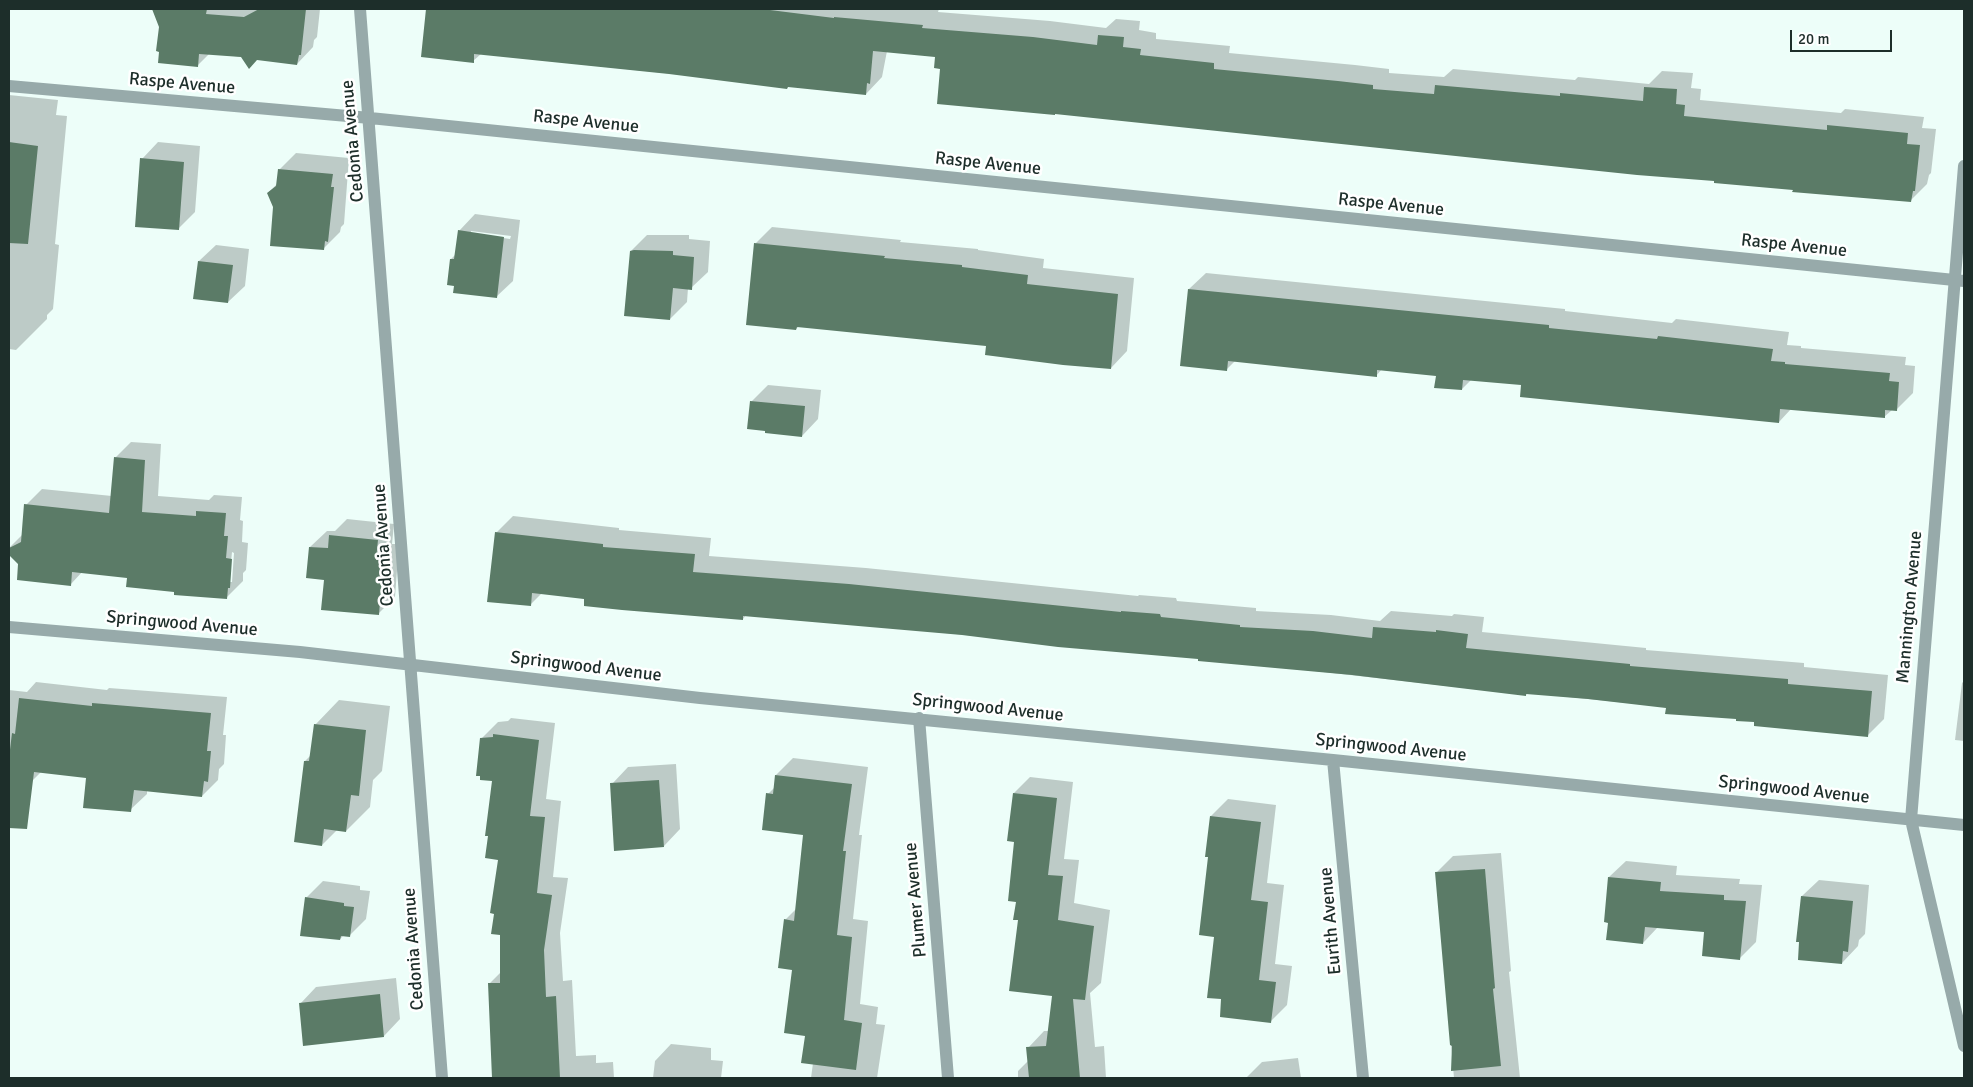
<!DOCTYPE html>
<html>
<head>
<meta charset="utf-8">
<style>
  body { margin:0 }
  #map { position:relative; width:1973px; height:1087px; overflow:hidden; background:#edfef9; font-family:Signika,sans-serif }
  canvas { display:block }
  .frame { position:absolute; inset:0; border:10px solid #1d2e2a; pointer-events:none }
  .scale { position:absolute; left:1790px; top:30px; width:102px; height:22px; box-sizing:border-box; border:2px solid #1d2e2a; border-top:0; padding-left:6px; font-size:15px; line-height:18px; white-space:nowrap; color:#1d2e2a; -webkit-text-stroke:4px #fff; paint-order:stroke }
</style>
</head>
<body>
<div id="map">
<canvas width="1973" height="1087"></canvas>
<div class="frame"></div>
<div class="scale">20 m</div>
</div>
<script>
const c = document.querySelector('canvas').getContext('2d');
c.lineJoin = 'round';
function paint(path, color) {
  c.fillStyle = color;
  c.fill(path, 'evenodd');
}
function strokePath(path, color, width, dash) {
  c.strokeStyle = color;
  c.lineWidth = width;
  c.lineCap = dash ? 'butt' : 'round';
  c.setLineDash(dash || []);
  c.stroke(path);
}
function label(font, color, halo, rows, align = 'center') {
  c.font = font + ' Signika,sans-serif';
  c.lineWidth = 5;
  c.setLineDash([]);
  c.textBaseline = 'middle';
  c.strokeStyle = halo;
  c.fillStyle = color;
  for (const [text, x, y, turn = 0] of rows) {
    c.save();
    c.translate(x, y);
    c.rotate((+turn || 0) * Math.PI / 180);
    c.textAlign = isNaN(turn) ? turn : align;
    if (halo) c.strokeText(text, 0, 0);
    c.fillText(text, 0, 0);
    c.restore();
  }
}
paint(new Path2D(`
  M159 9H320L317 37 314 40 313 47 297 64 210 53 197 66 160 27 158 21Z
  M427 9H939L938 12 1050 21 1106 28 1116 19 1140 21 1139 30 1156 33V39L1230 46 1229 53 1355 65 1389 69V73L1444 77 1453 69 1575 80 1578 77 1649 84 1662 71 1693 73 1691 88 1701 89 1700 100 1841 113 1845 109 1924 117 1922 128 1936 129 1931 173 1929 175 1927 184 1911 200 1716 180 936 56 887 51 882 77 866 94 481 54 473 61 423 56Z
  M9 95 58 100 56 115 67 116 55 244 59 245 53 309 47 315V319L16 350 9 349Z
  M158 142 200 146 195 212 178 229 142 159Z
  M296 153 349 158 344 224 341 227 340 232 324 248 275 207 268 193 278 183 279 170Z
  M475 214 520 220 513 281 496 297 455 285 451 259 456 254 459 231ZM471 231 511 236 510 239 471 233Z
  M772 227 901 240 900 242 978 249V250L1044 259 1043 268 1134 278 1127 351 1111 368 987 344 799 326 796 329 756 243Z
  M647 235H689V239L710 241 708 272 691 288H688L687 302 670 319 631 251Z
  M216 245 249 249 245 286 228 302 199 261Z
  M1206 273 1565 309V311L1672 323 1676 319 1789 332 1787 345 1801 346V348L1906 357 1905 365 1915 366 1913 393 1896 410H1892L1884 417 1791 409 1779 422 1522 384 1472 379 1462 389 1437 375 1382 369 1376 376 1235 361 1226 370 1189 289Z
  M768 385 821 390 818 419 802 436 767 430 751 402Z
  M131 442 161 444 158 496 209 500 214 495 242 497 240 520 243 521 242 542 248 543 246 570 243 573V581L227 597 175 591 128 576 83 571 71 584 20 563 9 554V548L23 534 26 505 42 489 112 496 115 458ZM232 552 234 553 232 582H229Z
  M513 516 619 528V530L711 538 709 556 866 568 1138 596 1139 595 1176 598 1177 601 1256 608V611L1331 615 1380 621 1391 611 1452 616 1454 614 1484 617 1482 632 1646 648V650L1804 663V667L1888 675 1884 719 1867 736 1667 707 1528 693 1526 695 1200 658 884 627 746 615 743 619 542 593 530 605 496 533Z
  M347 519 394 524 392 544H399L395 597 378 614 326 579 310 547 327 531H335Z
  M1964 681V741L1955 740 1962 683Z
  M36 682 107 690 109 688 227 697 223 735H226L224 764 219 769 218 780 202 796 147 790V794L130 810 87 776 42 771 32 781 9 779V690L27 692Z
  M339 700 390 706 382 771 373 780 370 807 346 831 337 830 322 845 305 761 311 755 315 725Z
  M511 718 555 723 546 799 561 801 553 877 568 878 560 933 563 981 572 980 576 1056 596 1055V1063L613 1062 614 1078H494L489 984 501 972 500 858 493 780 482 738 498 722 508 721Z
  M793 758 868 767 859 835H862L853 919 868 921 860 1004 878 1007 876 1024 885 1025 877 1078H811L813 1063 785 920 797 908 804 833 768 794 775 787 776 775Z
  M676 764 680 829 664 846 612 784 628 767Z
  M1030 777 1073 782 1064 859 1079 860 1074 903 1110 910 1101 983 1090 993 1095 1047 1104 1046 1106 1078H1018V1071L1029 1060 1028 1048 1044 1031H1049L1053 995 1019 919 1017 901 1014 793Z
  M1228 799 1276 805 1267 883 1284 885 1275 964 1292 966 1287 1005 1270 1022 1223 998 1215 936 1209 856H1207L1211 816Z
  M1501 853 1511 971 1509 972 1520 1078H1454L1436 873 1453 856Z
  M1626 861 1677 866 1676 875 1740 879 1739 884 1762 885 1756 942 1739 959 1705 931 1658 927 1643 943 1609 922V877Z
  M1819 880 1869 885 1865 934 1859 940 1858 946 1842 963 1802 896Z
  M323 881 360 886V890L370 891 366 919 349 936 344 935 340 939 306 898Z
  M396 978 400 1019 384 1036 300 1004 316 987Z
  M671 1044 711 1048V1060L723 1061 721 1078H653L655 1061Z
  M1298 1058 1301 1078H1246L1262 1062Z`), '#0003');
paint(new Path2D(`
  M152 9H207L206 14 244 17 259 9H306L301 55H299L297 65 257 60 249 69 241 57 199 54 198 67 158 63 159 52 156 51 159 27Z
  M426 9H770V10L834 18V17L923 25 922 28 1033 37 1097 45 1098 35 1124 37 1123 47 1141 49 1140 55 1214 63V69L1338 81 1373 85V89L1434 94 1435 85 1560 96V93L1643 101 1644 87 1677 89 1676 104 1685 105 1684 116 1827 130V125L1908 133 1907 144 1920 145 1915 191H1913L1911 202 1792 192 1793 190 1714 183V181L1637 175 1055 114V115L937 104 940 69 934 68 935 57 873 51 870 84 867 83 866 95 788 87 787 89 669 74 474 54V63L421 57Z
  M9 142 38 146 28 244 9 243Z
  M140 158 184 162 179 230 135 227Z
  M278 169 333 174 331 187H334L328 242 325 241 324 250 270 246 273 207 267 193 276 186Z
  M458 230 504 237 497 298 453 293 454 286 447 285 450 259H454Z
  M754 243 885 256 884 258 962 265V267L1028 275 1027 284 1118 294 1111 369 1063 365 985 355 986 346 797 327 796 330 746 325Z
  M634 250 673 251V255L694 257 692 290 673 288 670 320 624 316 630 251Z
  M198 261 233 265 228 303 193 299Z
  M1188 289 1549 325V328L1657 339 1658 336 1773 349 1771 361 1785 362V364L1890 373 1889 381 1899 382 1897 411 1885 410V418L1780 409 1779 423 1520 397 1521 385 1463 380 1462 390 1434 388 1436 376 1377 370V377L1228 361 1227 371 1180 366Z
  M750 401 805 406 802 437 765 433V431L747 429Z
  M114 457 145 460 142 512 196 516V511L226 513 224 536H228L226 558 232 559 230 588H228L227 599 174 595V592L126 587 127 578 72 572 71 586 17 580 18 564 9 555V548L21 542 24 504 109 513Z
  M495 532 603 544V547L695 554 693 572 849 584 1121 612V611L1160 614 1161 617 1240 625V627L1313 631 1372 638 1373 627 1436 632V630L1468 634 1466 648 1630 664V666L1788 679V684L1872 691 1868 737 1754 726V722L1736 721V719L1665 714 1666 708 1588 699 1526 694V696L1352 675 1198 661V659L1058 647 962 635 743 616V620L622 610 584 606V599L532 593 531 606 487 602Z
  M329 535 378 540 376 560H383L379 615 321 610 324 580 306 578 309 547 328 548Z
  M19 698 92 706V703L211 713 207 751H211L208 782 204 781 202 797 134 790 131 812 83 808 86 778 34 772 27 829 9 828V758L12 733 15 734Z
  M314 724 366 730 359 796 351 795 346 832 324 829 322 846 294 842 304 761H309Z
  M493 734 539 740 530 816 545 817 537 893 552 895 544 950 546 997 556 996 560 1078H492L488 983H500V935L491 934 494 914 490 913 498 860 485 858 488 836H485L492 781 480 780V776H476L480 738 493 737Z
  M775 775 852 784 843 851H846L837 935 852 937 844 1020 862 1023 856 1070 801 1063 805 1036 784 1033 792 970 778 968 784 919 794 921 803 835 762 830 766 793 773 794Z
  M659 780 664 847 614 851 610 783Z
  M1013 793 1057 798 1048 875 1063 876 1058 920 1094 926 1085 1000 1073 999 1080 1078H1029L1026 1047 1046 1046 1052 996 1009 991 1018 920H1013L1016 902 1008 901 1014 842 1007 841Z
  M1210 816 1261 822 1251 900 1268 902 1259 980 1276 982 1271 1023 1220 1017 1221 999 1207 998 1214 937 1199 935 1208 857H1205Z
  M1485 869 1495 988 1493 989 1501 1066 1451 1071 1452 1046 1450 1045 1435 872Z
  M1608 877 1661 882 1660 891 1724 895V900L1746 901 1740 960 1702 956 1704 932 1645 927 1643 944 1606 940 1608 923 1604 922Z
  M1801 896 1853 901 1848 952 1843 951 1842 964 1798 960 1799 942H1796Z
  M305 897 344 903V906L354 907 350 937 341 936 340 940 300 936Z
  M380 994 384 1037 303 1046 299 1003Z`), '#5b7b67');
strokePath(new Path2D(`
  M360 9 442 1078
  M9 86 370 118 1964 281
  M1964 166 1911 820 1964 1046
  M9 627 300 652 700 698 1333 760 1964 825
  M919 718 948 1078
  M1333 760 1363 1078`), '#97aaaa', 12);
label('18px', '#1d2e2a', '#fff', [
  ["Raspe Avenue",182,84,5],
  ["Raspe Avenue",586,122,6],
  ["Cedonia Avenue",353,141,-95],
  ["Raspe Avenue",988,164,6],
  ["Raspe Avenue",1391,205,6],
  ["Raspe Avenue",1794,246,6],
  ["Cedonia Avenue",384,545,-94],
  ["Mannington Avenue",1910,607,-85],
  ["Springwood Avenue",182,624,5],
  ["Springwood Avenue",586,667,7],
  ["Springwood Avenue",988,708,6],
  ["Springwood Avenue",1391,748,6],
  ["Springwood Avenue",1794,790,6],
  ["Plumer Avenue",916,900,-95],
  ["Eurith Avenue",1331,921,-95],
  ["Cedonia Avenue",414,949,-94]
]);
</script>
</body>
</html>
